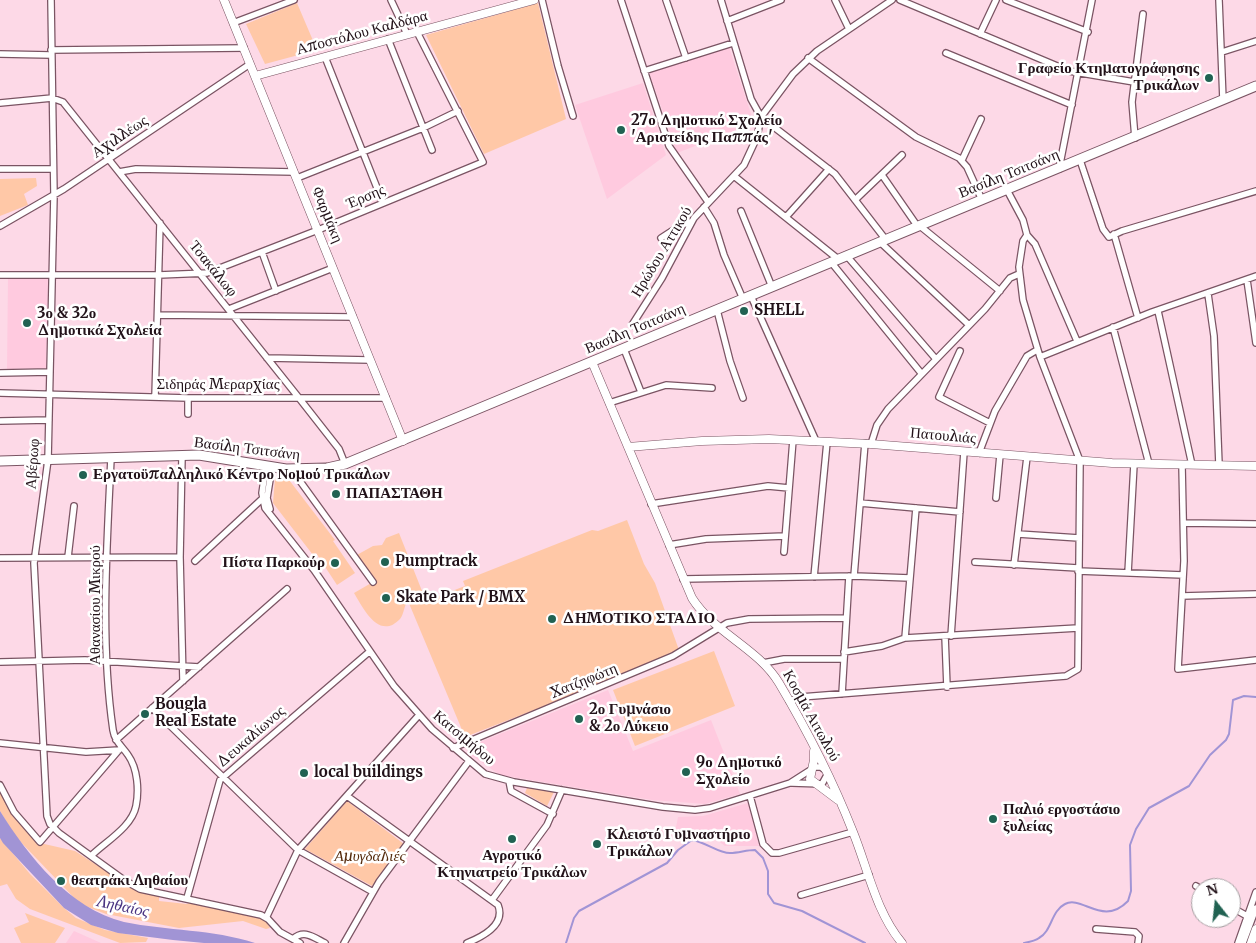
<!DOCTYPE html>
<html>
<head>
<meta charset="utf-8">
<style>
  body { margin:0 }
  #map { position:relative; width:1256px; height:943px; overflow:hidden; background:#fdd9e7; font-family:Merriweather,serif }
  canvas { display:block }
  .north { position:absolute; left:1191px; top:878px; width:50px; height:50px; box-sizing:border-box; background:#fff; border:1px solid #a7a0a3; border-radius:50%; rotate:344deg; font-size:14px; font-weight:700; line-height:20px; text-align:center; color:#221219 }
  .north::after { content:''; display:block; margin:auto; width:18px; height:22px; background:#216252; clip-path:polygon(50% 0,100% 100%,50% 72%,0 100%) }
</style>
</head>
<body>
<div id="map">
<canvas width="1256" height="943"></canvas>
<div class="north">N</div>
</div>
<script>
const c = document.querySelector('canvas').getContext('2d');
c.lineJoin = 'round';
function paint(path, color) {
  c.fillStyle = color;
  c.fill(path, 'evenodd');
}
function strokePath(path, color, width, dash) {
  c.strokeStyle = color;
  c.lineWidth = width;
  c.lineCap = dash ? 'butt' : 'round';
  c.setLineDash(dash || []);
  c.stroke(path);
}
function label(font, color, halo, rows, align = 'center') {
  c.font = font + ' Merriweather,serif';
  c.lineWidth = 5;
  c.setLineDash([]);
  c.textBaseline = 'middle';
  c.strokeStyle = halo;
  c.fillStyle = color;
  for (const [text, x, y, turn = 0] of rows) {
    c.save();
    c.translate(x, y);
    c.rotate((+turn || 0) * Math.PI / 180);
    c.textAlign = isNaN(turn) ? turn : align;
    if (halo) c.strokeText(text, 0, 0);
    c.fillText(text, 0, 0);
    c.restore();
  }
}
paint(new Path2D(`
  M729 47 754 123 677 153 649 72Z
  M643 83 666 155 607 199 575 105Z
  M8 278H48L46 368 7 369Z
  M608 690 633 751 711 720 740 794 705 804 652 800 500 775 471 755 468 747Z
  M748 803 759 846H725L708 833 689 839 675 832 678 817 703 816Z
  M74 931 101 943H66Z`), '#ffcadf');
paint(new Path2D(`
  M297 3 317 50 265 64 246 24Z
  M538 3 566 119 484 154 426 35Z
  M36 178 37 186 24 194 28 205 0 216V179Z
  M278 475 286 476 335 540 333 541 355 573 337 585 316 553 313 555 273 503 275 479Z
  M627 520 644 564 655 583 679 650 603 683 465 737 408 601C404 605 404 614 400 619 379 641 363 608 354 593L373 582 355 556 373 546 382 545 386 538 399 533 426 601 465 586 463 581 592 530 598 531Z
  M714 651 735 706 635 746 613 690Z
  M0 788 40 843 75 851 132 888 159 896V901L187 904 191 901 259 917 266 921 270 928 266 929 243 921 179 928 106 914 80 904 15 836 0 811Z
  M527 788 554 792 547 806 525 793Z
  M347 801 404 844 372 886 305 849Z
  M0 838 30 874 64 908 76 918 105 930 148 938 146 942 120 943 30 909 16 899 7 884 0 886Z
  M25 913 65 928 55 943H21L14 928 29 922Z`), '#ffc8a7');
paint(new Path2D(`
  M0 811C28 856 70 909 124 922 168 931 212 929 255 943H204L173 940 118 933 91 925 64 908 3 843 0 838Z`), '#a194d5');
strokePath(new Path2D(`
  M566 943 574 918 579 911 667 863 678 850 692 840C706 842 718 853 730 853 739 853 746 850 755 850L763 858 768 871V894L774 903 802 911 865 943
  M1024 943C1029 942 1035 941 1039 938 1052 931 1051 911 1065 904 1082 895 1103 927 1128 901L1131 891 1130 845 1136 829 1149 808 1189 786 1210 755 1226 740 1229 734 1233 700 1244 696 1256 697`), '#a194d5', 2);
const street = new Path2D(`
  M51 0 54 195 48 460 34 563 47 816 50 824 59 833 124 880 140 889 261 915 268 919 280 932 300 943
  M391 0 407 34
  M542 0 558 66 573 116
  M621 0 669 146 708 202
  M666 0 686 58
  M721 0 751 99 761 117 835 174 886 240
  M835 0 849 29
  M900 0 1069 71 1134 82
  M1006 0 1088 32
  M1219 0 1223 100
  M727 21 781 0
  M233 23 294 0
  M980 34 996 0
  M388 39 432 150
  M51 50 244 48
  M1222 52 1256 41
  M946 53 1072 105
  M0 54 51 55
  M325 57 383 203
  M808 58 916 137 959 158 967 167 982 200
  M644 71 733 43
  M0 103 52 98 63 102 299 398 339 449 345 464
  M1135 138 1132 102 1143 14
  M962 160 981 119
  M1080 160 1103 229 1109 237 1122 231 1256 191
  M0 169H53
  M1059 169 1092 0
  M119 172 136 169 294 172
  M882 175 918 227
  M734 176 838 259
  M297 178 423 128 458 111
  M1007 190 1023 220 1027 235
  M855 200 902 155
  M704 207 714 223 724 255 743 299
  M741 211 772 287
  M786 217 829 169
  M0 226 64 189 250 64
  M920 226 1000 291
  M1114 234 1138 318
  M1027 235 1035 244 1077 341
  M661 238 681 225 691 222
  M880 242 969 325
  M262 252 276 291
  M846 255 935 358
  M831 262 921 373
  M0 275H159L207 273 318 230 483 162 417 32
  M1247 280 1256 343
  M1208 294 1214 336 1219 465
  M751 296 816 441
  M229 309 333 268
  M717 310 730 361 743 398
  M1158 311 1192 465
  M158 315 353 317
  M632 325 662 278 694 218 744 165 757 137 761 117 793 74 817 51 892 0
  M1113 327 1149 464
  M624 349 641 392
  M960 351 939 397 990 423
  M1040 357 1152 312 1256 276
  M267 358 370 360
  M0 373 50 372
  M0 393 188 398H386
  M155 397 160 223
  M609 403 666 385 712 388
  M188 414V398
  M0 421 49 420
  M871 444 877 425 888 409 985 309 1010 278 1019 274
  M979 453 995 411 1027 356 1037 350
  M182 456 180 557 183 681
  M1182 465 1184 561 1178 669 1256 660
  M266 466 262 493 265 508 314 570 394 686 432 729 485 774 514 782 663 807 695 810 710 808 790 783 815 767H821L825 770
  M292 470 373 582
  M996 498 1000 455
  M860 503 960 512
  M651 504 768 486 789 488
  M270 509 267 498 272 467
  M1184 523 1256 524
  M1018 534 1079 538
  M669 545 706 539 785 536
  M784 552 793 440
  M68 557 74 506
  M0 558 180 557
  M195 561 262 499
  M975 562 1078 568
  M1014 565 1027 457
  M1078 571 1183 575
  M1128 573 1134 464
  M854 576 865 443
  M814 577 827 442
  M683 579 854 576 910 578
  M1182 596 1256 594
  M945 636 947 687
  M951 636 964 452
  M905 638 916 508
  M844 652 882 646 905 638 1078 628
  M0 662 85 660 199 667
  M763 663 784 659H844
  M842 694 849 576
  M789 701 801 697 1066 676 1078 669 1080 461 1040 357 1023 300 1019 267 1023 241 1027 235
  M152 708 298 850 373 892
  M116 740 287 589
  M0 743 86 752 119 750
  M453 748 673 656 727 623 749 619 846 618
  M509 781 511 791 553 814
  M792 783 822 784 827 775
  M0 785 14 812 40 842 119 750
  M347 796 498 905C506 925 482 937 467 943
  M750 796 763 844 772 853H779L853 832
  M91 856C105 842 132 827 136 806 139 791 138 769 128 755 122 746 115 742 113 730 100 640 107 547 111 458
  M1196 886 1201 889
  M801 895 869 875
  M187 898 220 780 369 652
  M492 900 547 825 562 790
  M1231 907 1247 916
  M266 918 298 850 419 715
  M1096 929 1135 932 1139 936 1138 943
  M293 939C304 929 313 937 325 943
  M344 943 379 882 469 761
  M1238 943 1256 892
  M1243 943 1256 908`);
const secondary = new Path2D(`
  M224 0 403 441
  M255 76 534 0
  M592 362 692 598C714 633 758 648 779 683 807 730 833 781 853 832 868 869 876 912 902 943
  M628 447 702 441 769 439 871 444 1112 463 1256 466
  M814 751V760L810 779 838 800
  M1251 943 1256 929`);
const primary = new Path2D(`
  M0 461 199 455 286 469 327 468 345 464 1256 86`);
strokePath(street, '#7a5463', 8);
strokePath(secondary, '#7a5463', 9);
strokePath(primary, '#7a5463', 11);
strokePath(street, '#fff', 5.5);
strokePath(secondary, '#fff', 8);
strokePath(primary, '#fff', 9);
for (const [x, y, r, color] of [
  [1209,78,5,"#216252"],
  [621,130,5,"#216252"],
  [744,311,5,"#216252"],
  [27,323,5,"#216252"],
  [83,475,5,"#216252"],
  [336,494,5,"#216252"],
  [385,562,5,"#216252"],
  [335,563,5,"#216252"],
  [386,598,5,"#216252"],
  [552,619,5,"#216252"],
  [145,714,5,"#216252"],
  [579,719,5,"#216252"],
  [686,772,5,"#216252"],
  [304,773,5,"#216252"],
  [993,819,5,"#216252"],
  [512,839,5,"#216252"],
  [597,844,5,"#216252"],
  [61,881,5,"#216252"]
]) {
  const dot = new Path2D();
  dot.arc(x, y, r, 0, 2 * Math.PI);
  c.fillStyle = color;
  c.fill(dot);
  strokePath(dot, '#fff', 2);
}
label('15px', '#221219', '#fff', [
  ["Αποστόλου Καλδάρα",362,33,-15],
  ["Αχιλλέως",120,137,-34],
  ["Βασίλη Τσιτσάνη",1009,174,-22],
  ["Έρσης",366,197,-23],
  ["Φαρμάκη",327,215,68],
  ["Ηρώδου Αττικού",662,252,-59],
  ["Τσακάλωφ",213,269,51],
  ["Βασίλη Τσιτσάνη",635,329,-23],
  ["Σιδηράς Μεραρχίας",218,385],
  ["Πατουλιάς",943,436,5],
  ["Βασίλη Τσιτσάνη",247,449,7],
  ["Αβέρωφ",33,464,-86],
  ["Αθανασίου Μικρού",96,605,-90],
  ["Χατζηφώτη",584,681,-22],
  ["Κοσμά Αιτωλού",811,716,61],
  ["Δευκαλίωνος",251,737,-41],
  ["Κατσιμήδου",464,738,40]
]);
label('bold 15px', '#221219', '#fff', [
  ["Γραφείο Κτηματογράφησης",1199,69,"right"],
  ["Τρικάλων",1199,86,"right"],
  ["27ο Δημοτικό Σχολείο",631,121],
  ["'Αριστείδης Παππάς'",631,138],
  ["SHELL",754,311],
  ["3ο & 32ο",37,314],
  ["Δημοτικά Σχολεία",37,331],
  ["Εργατοϋπαλληλικό Κέντρο Νομού Τρικάλων",93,475],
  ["ΠΑΠΑΣΤΑΘΗ",346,494],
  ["Pumptrack",395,562],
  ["Πίστα Παρκούρ",325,563,"right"],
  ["Skate Park / BMX",396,598],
  ["ΔΗΜΟΤΙΚΟ ΣΤΑΔΙΟ",562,619],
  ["Bougla",155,705],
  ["Real Estate",155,722],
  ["2ο Γυμνάσιο",589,710],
  ["& 2ο Λύκειο",589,727],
  ["9ο Δημοτικό",696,763],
  ["Σχολείο",696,780],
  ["local buildings",314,773],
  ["Παλιό εργοστάσιο",1003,810],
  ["ξυλείας",1003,827],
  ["Κλειστό Γυμναστήριο",607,835],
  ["Τρικάλων",607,852],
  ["Αγροτικό",512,856,"center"],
  ["Κτηνιατρείο Τρικάλων",512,873,"center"],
  ["θεατράκι Ληθαίου",71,881]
], 'left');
label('italic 15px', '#572d0f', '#fff', [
  ["Αμυγδαλιές",370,857]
]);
label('italic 16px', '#4a3482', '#fff', [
  ["Ληθαίος",123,907,12]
]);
</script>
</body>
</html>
